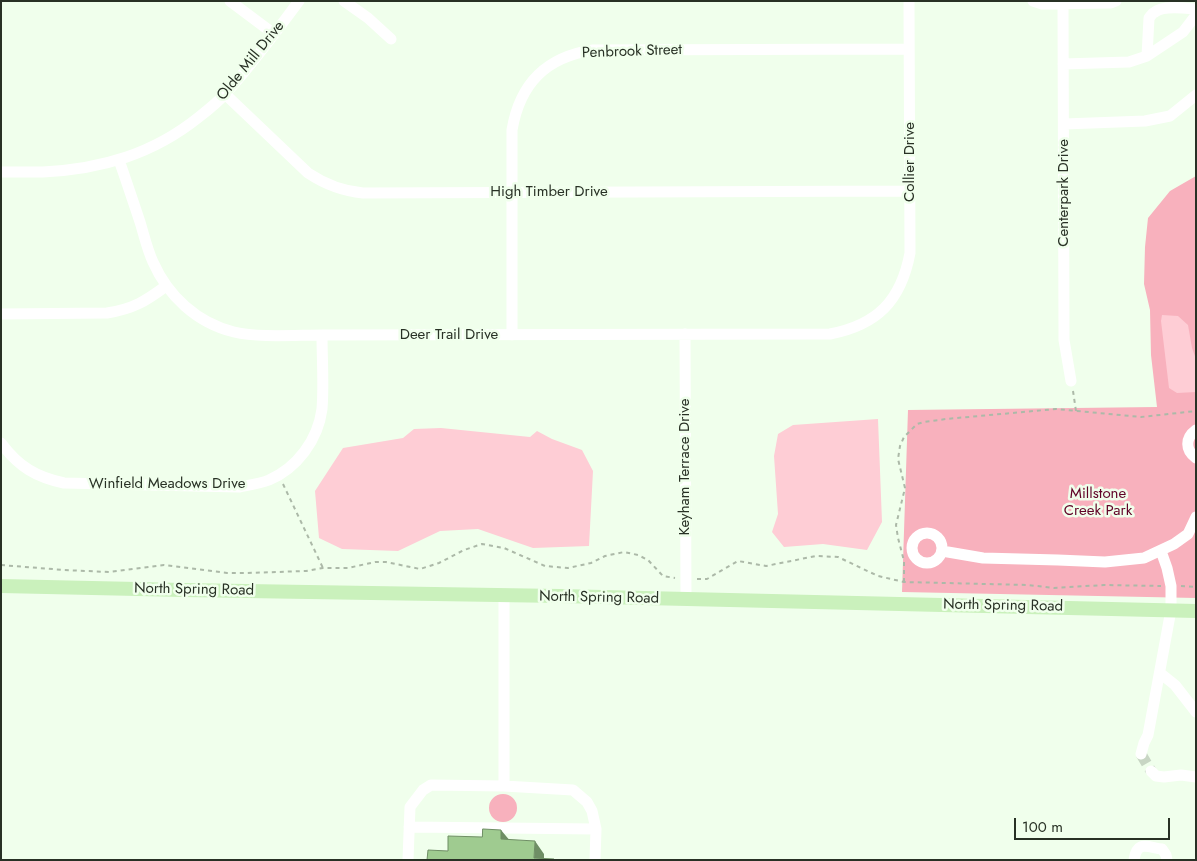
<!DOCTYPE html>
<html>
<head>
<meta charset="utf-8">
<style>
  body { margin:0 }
  #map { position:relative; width:1197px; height:861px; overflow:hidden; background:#f0ffec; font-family:Jost,sans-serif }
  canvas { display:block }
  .frame { position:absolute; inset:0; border:2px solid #283125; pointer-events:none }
  .scale { position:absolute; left:1014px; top:818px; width:156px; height:22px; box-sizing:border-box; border:2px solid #283125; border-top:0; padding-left:6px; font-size:15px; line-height:18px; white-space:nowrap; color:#283125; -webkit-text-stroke:4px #f0ffec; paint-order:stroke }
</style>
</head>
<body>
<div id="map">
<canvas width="1197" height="861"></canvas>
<div class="frame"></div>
<div class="scale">100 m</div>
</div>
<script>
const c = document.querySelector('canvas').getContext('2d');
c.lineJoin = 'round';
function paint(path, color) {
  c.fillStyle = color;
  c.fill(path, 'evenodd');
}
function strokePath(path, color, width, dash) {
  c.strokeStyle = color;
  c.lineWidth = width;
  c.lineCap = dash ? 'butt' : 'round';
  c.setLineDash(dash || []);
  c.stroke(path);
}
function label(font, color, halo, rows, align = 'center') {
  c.font = font + ' Jost,sans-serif';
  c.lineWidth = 5;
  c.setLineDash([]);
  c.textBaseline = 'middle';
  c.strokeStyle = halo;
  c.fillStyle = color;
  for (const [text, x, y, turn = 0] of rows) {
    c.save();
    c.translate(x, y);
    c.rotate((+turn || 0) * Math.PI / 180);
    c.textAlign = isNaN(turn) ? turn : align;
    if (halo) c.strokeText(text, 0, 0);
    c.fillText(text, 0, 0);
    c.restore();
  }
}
paint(new Path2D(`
  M1196 176V598L902 592 908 410 1157 407 1151 355 1150 310 1144 284 1145 247 1148 218 1170 191Z
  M489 808a14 14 0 1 1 28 0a14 14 0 1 1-28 0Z`), '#f8b1bd');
paint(new Path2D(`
  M1162 315 1178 316 1188 325 1192 348 1196 359V392L1177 393 1169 388 1161 321Z
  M878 419 882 522 867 550 823 544 784 547 772 532 778 514 774 456 778 434 793 425Z
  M441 428 530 437 537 431 552 439 582 450 593 471 589 546 533 548 478 529 440 531 398 551 342 549 319 538 315 491 343 448 403 438 414 429Z`), '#fecdd5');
strokePath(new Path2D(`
  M1141 754 1151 771`), '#c8d6c4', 11, [11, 5.5]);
strokePath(new Path2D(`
  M1073 391 1076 411
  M283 484 323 568
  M1 565 64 570 109 572 164 565 227 573H247L306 571 323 568H348L375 562H386L420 569 439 563 464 550 482 544 504 548 545 566 568 568 591 563 605 556 624 552 638 555 648 560 663 576 675 578
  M697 579H707L738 561 766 566 816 556 838 557 878 576 904 582 1028 585 1054 588 1104 585 1161 586
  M904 582V561L898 538 896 525 905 488 898 459 900 446 904 437 917 424 924 422 946 419 1056 409 1141 417 1196 411
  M1181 586 1196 587`), '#acb9a8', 2, [4, 4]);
strokePath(new Path2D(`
  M230 1 274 34
  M344 1 368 18 391 39
  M1033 1 1042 4 1111 3 1116 1
  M1063 3 1064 340 1071 381
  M1147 56 1149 18C1151 16 1152 13 1155 12 1163 5 1185 8 1196 9
  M1063 64 1129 62 1147 56 1183 32 1196 15
  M225 94 308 173C326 185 342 191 363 193L910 191
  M1064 124 1145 121 1170 116 1196 95
  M119 160C126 180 133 201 140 222 144 235 147 249 153 262 168 296 197 323 234 332 259 338 296 335 322 335L830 334C877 325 901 301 910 253L909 1
  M1 172C15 172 29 172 43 172 102 169 153 154 199 117 208 110 217 103 225 94 252 65 275 33 299 1
  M1 314 107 313C133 309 146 301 166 286
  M685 334 686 600
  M512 335V130C520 83 546 57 593 50L909 49
  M1196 430C1185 438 1185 450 1196 458
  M1 443C19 467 36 477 64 483L239 487C249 485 259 484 269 480 297 468 318 440 322 409 324 385 322 359 322 335
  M912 548a15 15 0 1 1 30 0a15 15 0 1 1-30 0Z
  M942 551 983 558 1058 560 1105 562 1144 558 1174 544 1188 534 1196 517
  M1160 673 1175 685 1196 712
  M1141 754 1144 743 1148 735 1171 610V586L1167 568 1161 551
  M1151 771 1156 776 1164 777 1181 775 1196 777
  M504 786V596
  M409 827 596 829
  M408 860 410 807 423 790 431 785 504 786 573 790 587 802 592 811 596 829 595 860
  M1134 860C1137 840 1147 847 1162 849L1166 855 1167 860`), '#fff', 11);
strokePath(new Path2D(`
  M1 586 183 590 560 596 1196 611`), '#caf1bc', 14);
paint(new Path2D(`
  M501 830 511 842 501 839Z
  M535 841 544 854V860L534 858Z`), '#6f8e65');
const building = new Path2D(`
  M483 829 501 830V839L535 841 534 858 554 859V860H427L428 850 448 851V836L482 837Z`);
paint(building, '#9fcb90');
strokePath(building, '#6f8e65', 1);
label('15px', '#283125', '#f0ffec', [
  ["Penbrook Street",632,52,-2],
  ["Olde Mill Drive",251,61,-51],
  ["Collier Drive",910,162,-90],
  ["High Timber Drive",549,192],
  ["Centerpark Drive",1064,193,-90],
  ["Deer Trail Drive",449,335],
  ["Keyham Terrace Drive",685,467,-90],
  ["Winfield Meadows Drive",167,484],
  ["North Spring Road",194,590,1],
  ["North Spring Road",599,598,1],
  ["North Spring Road",1003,606,1]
]);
label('15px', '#610327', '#f0ffec', [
  ["Millstone",1098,494],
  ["Creek Park",1098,511]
]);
</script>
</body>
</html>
